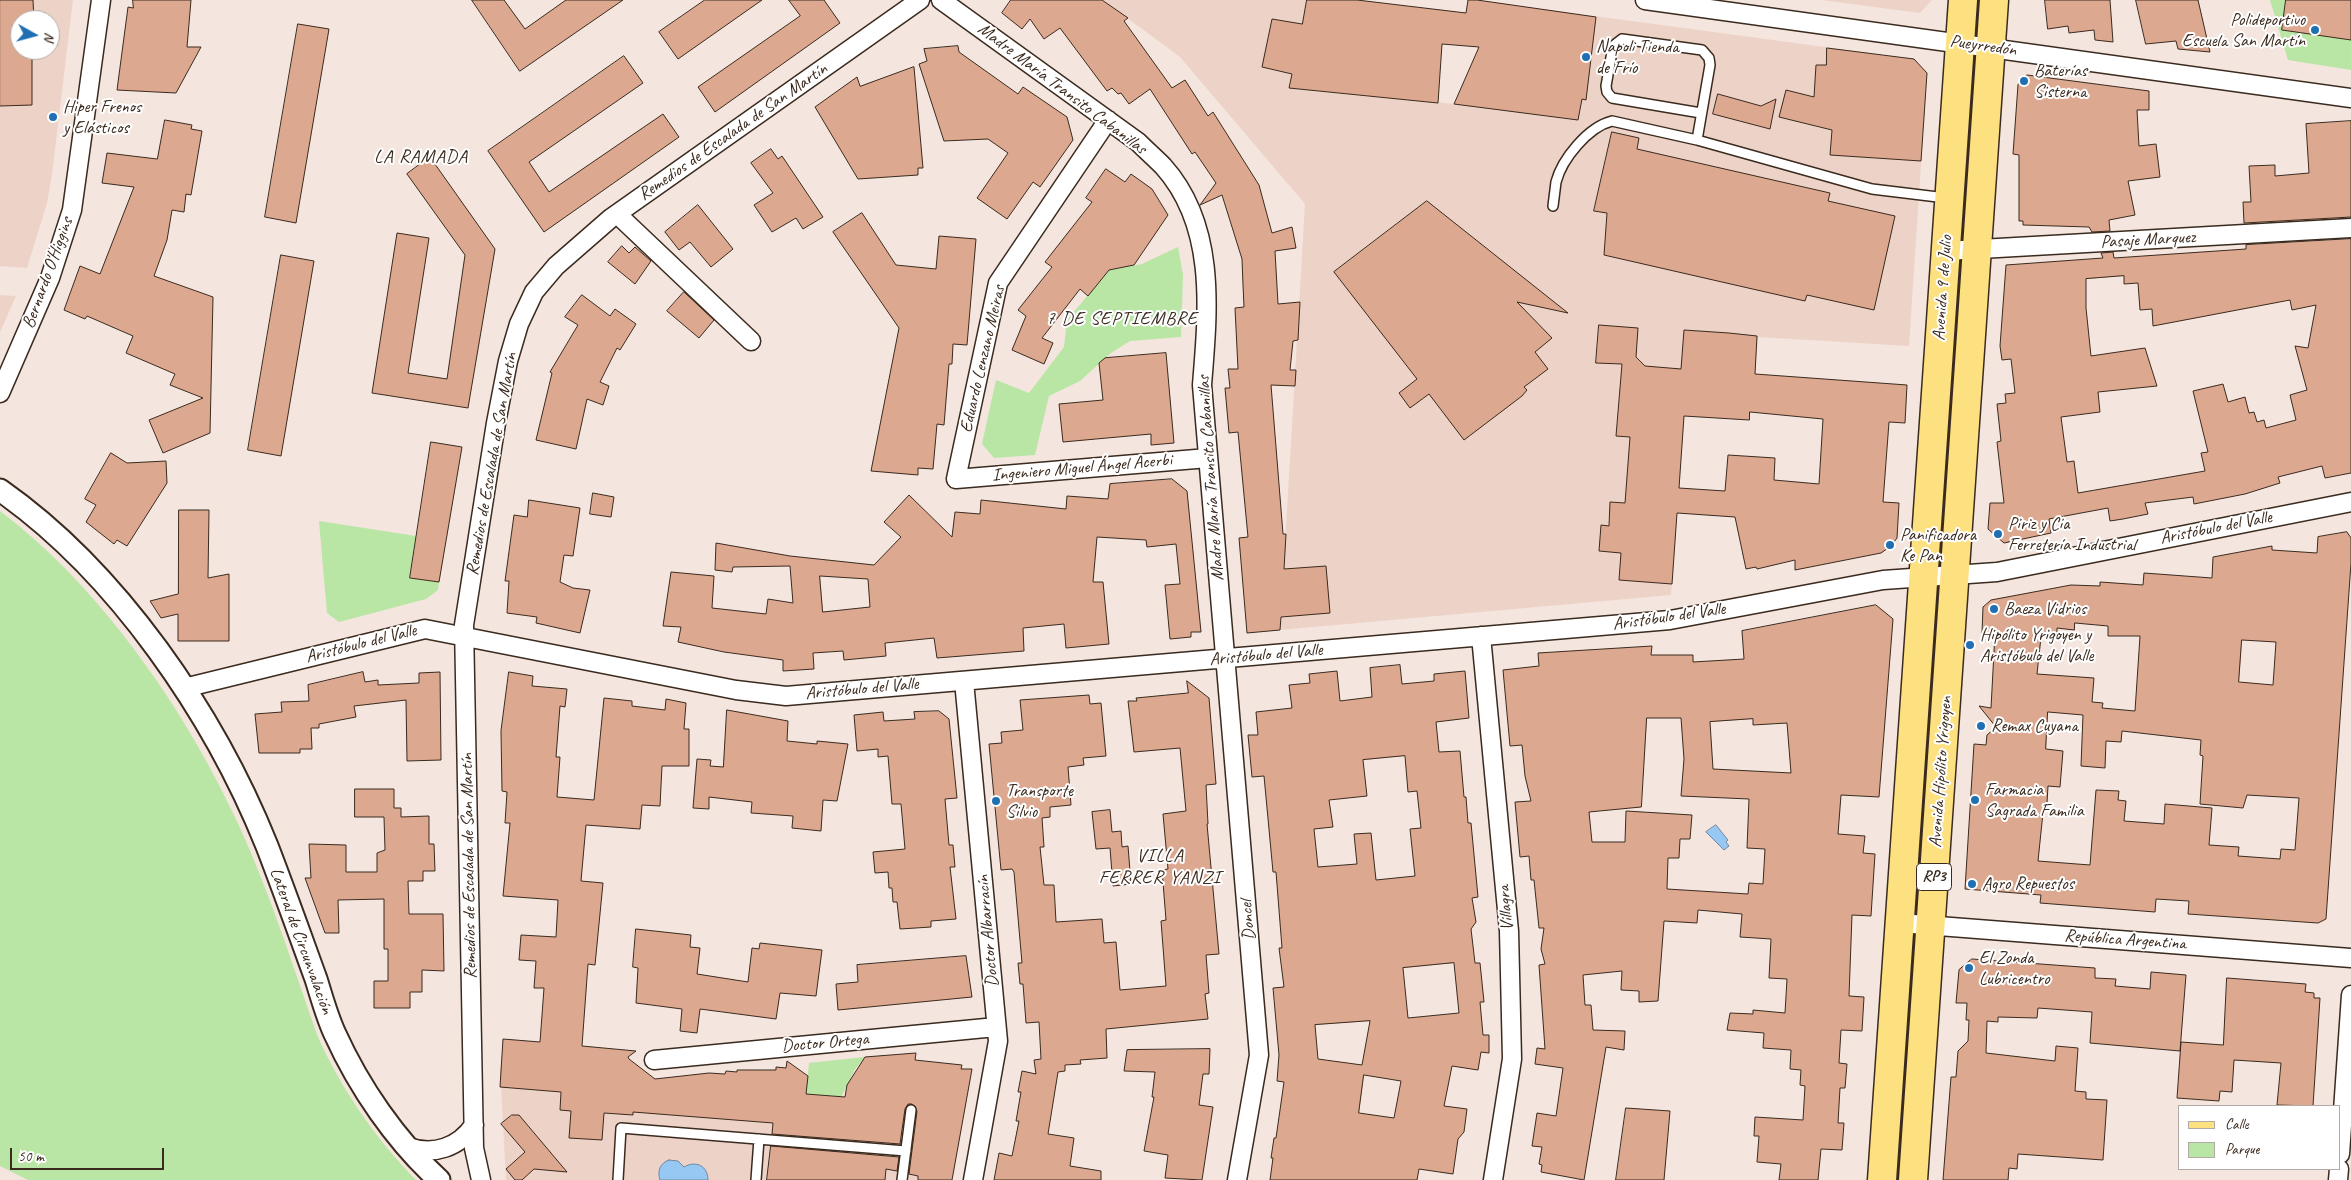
<!DOCTYPE html>
<html>
<head>
<meta charset="utf-8">
<style>
  body { margin:0 }
  #map { position:relative; width:2351px; height:1180px; overflow:hidden; background:#f4e5de; font-family:Caveat,sans-serif }
  canvas { display:block }
  .legend { position:absolute; left:2178px; top:1105px; width:162px; height:65px; box-sizing:border-box; background:#fff; border:1px solid #b1aaa5; margin:0; padding:6px 9px; list-style:none; font-size:15px; color:#3b2a1e }
  .legend li { display:flex; align-items:center; gap:10px; height:25px }
  .legend b { width:25px; border:1px solid #b1aaa5 }
  .north { position:absolute; left:10px; top:10px; width:50px; height:50px; box-sizing:border-box; background:#fff; border:1px solid #b1aaa5; border-radius:50%; rotate:97deg; font-size:14px; font-weight:700; line-height:20px; text-align:center; color:#3b2a1e }
  .north::after { content:''; display:block; margin:auto; width:18px; height:22px; background:#1f6fb2; clip-path:polygon(50% 0,100% 100%,50% 72%,0 100%) }
  .scale { position:absolute; left:10px; top:1148px; width:154px; height:22px; box-sizing:border-box; border:2px solid #3b2a1e; border-top:0; padding-left:6px; font-size:15px; line-height:18px; white-space:nowrap; color:#3b2a1e; -webkit-text-stroke:4px #fff; paint-order:stroke }
</style>
</head>
<body>
<div id="map">
<canvas width="2351" height="1180"></canvas>
<ul class="legend">
<li><b style="height:6px;background:#fde080"></b>Calle</li>
<li><b style="height:14px;background:#b9e6a5"></b>Parque</li>
</ul>
<div class="north">N</div>
<div class="scale">50 m</div>
</div>
<script>
const c = document.querySelector('canvas').getContext('2d');
c.lineJoin = 'round';
function paint(path, color) {
  c.fillStyle = color;
  c.fill(path, 'evenodd');
}
function strokePath(path, color, width, dash) {
  c.strokeStyle = color;
  c.lineWidth = width;
  c.lineCap = dash ? 'butt' : 'round';
  c.setLineDash(dash || []);
  c.stroke(path);
}
function label(font, color, halo, rows, align = 'center') {
  c.font = font + ' Caveat,sans-serif';
  c.lineWidth = 4;
  c.setLineDash([]);
  c.textBaseline = 'middle';
  c.strokeStyle = halo;
  c.fillStyle = color;
  for (const [text, x, y, turn = 0] of rows) {
    c.save();
    c.translate(x, y);
    c.rotate((+turn || 0) * Math.PI / 180);
    c.textAlign = isNaN(turn) ? turn : align;
    if (halo) c.strokeText(text, 0, 0);
    c.fillText(text, 0, 0);
    c.restore();
  }
}
paint(new Path2D(`
  M0 0H73L52 174 47 203 27 268 0 266ZM20 20H50V50H20Z
  M1103 0H1307L1289 88 1454 104 1498 3 1914 59 1927 73 1909 346 1758 337 1755 374 1688 370 1671 595 1280 630 1305 204 1180 57Z
  M1822 0H1932L1920 13Z
  M0 295 16 296 0 332Z
  M500 1068 965 1107 952 1180H506Z`), '#edd3c7');
paint(new Path2D(`
  M2270 0H2351V70L2288 60Z
  M1178 247 1183 275 1181 337 1130 341 1111 353 1080 381 1049 396 1035 455 994 458 982 444 996 380 1029 393 1064 347 1067 320 1109 270 1142 264Z
  M0 511C96 583 181 703 232 811 267 883 291 961 318 1037 342 1090 375 1138 416 1180H28L0 1166Z
  M319 521 416 536 410 578 439 582 438 590 426 599 339 622 327 613Z
  M1935 614H1938L1921 868 1919 869 1917 868Z
  M1911 981H1913L1899 1180H1896L1909 982Z
  M865 1057 855 1069 841 1097 806 1094 809 1063Z`), '#b9e6a5');
const water = new Path2D(`
  M1716 825 1728 840 1726 842 1729 846 1724 850 1706 832Z
  M669 1160 678 1161 684 1167C696 1160 708 1166 708 1180H660C657 1171 660 1163 669 1160Z`);
paint(water, '#97c7f3');
strokePath(water, '#72889e', 1);
const building = new Path2D(`
  M0 0H33L34 20H20V50H32V105L0 106Z
  M133 0H191L187 47H201L176 93 117 90 128 7 133 8Z
  M472 0H504L525 29 566 0H623L520 71Z
  M705 0H762L678 59 659 32Z
  M789 0H824L840 23 715 112 698 87 800 16Z
  M1011 0H1102L1128 18 1124 21 1172 88 1185 80 1208 116 1213 112 1259 185 1272 233 1292 227 1296 248 1275 251 1278 304 1300 302 1298 340 1293 341 1290 370H1296L1295 386 1271 385 1283 534H1286L1284 569 1326 566 1330 613 1281 617 1280 630 1247 633 1239 538 1248 537 1238 432 1229 433 1225 388H1230L1228 369H1238L1235 308 1244 307 1243 285 1242 259 1222 195 1200 205 1216 183 1195 152 1192 154 1150 89 1129 104 1121 93 1118 94 1112 88 1107 91 1060 28 1044 39 1030 19 1022 29 1002 13Z
  M1307 0H1357L1466 13 1468 0H1477L1596 17 1586 100 1582 99 1578 120 1454 104 1479 47 1442 44 1438 103 1289 88 1292 74 1262 67 1272 19 1302 24Z
  M2045 0H2110L2113 42 2095 40 2094 30 2069 33 2068 26 2048 29Z
  M2136 0H2198L2210 52 2178 49 2176 41 2146 44Z
  M2286 0H2351V40L2282 30Z
  M298 24 329 29 296 223 265 217Z
  M958 46 959 52 1018 94 1023 87 1067 117 1073 140 1040 187 1033 182 1007 219 977 198 1008 153 988 139 944 141 919 64 927 61 924 49Z
  M1827 48 1914 59 1927 73 1921 161 1830 155 1832 130 1779 117 1786 90 1814 97 1816 65H1826Z
  M624 56 643 83 529 162 549 192 663 114 679 137 544 232 488 151Z
  M914 67 923 168H918V175L858 179 815 107 857 77 860 86Z
  M2027 75 2149 91V110H2137L2139 146 2156 144 2160 177 2128 181 2135 215 2109 220 2110 231 2092 232 2089 227 2023 225V221H2019V155L2013 154 2018 85Z
  M1718 94 1761 106 1776 99 1770 129 1713 114Z
  M165 120 192 125 191 129 202 131 191 195 186 194 184 212 172 210 167 240 154 276 213 297 210 433 163 453 149 420 203 398 170 385 175 374 126 353 133 336 87 316 85 319 64 310 80 266 100 274 134 187 102 183 107 153 157 159Z
  M2351 121V217L2244 223 2243 202H2251L2249 166 2275 165V176L2309 173 2306 124Z
  M1612 132 1639 138 1637 149 1830 193 1828 201 1895 216 1874 310 1807 295 1805 301 1604 255 1607 213 1594 211Z
  M771 149 778 159 782 156 823 217 803 229 796 218 772 232 754 205 773 193 751 163Z
  M430 157 495 249 468 408 372 393 397 233 429 238 408 373 447 379 465 255 407 174Z
  M1106 169 1125 182 1131 174 1152 189 1168 215 1134 265 1109 270 1088 296 1080 289 1042 338 1053 343 1044 364 1012 350 1026 316 1018 310 1052 267 1045 262 1092 202 1086 198Z
  M1427 201 1568 313 1517 302 1552 338 1535 352 1548 369 1524 387 1527 390 1522 396 1464 440 1429 394 1410 408 1399 393 1417 379 1334 272Z
  M698 205 733 249 711 267 690 242 679 250 665 232Z
  M862 213 896 265 936 269 939 236 976 239 967 345 953 344 952 364H949L944 425 937 424 933 469 918 468V475L871 471 899 328 833 232Z
  M2351 239V473L2325 478 2322 466 2278 477 2280 483 2245 494 2194 504 2193 497 2145 503 2148 514 2123 519 2110 521 2108 508 2049 519 2051 533 2004 543 1988 529 1990 503H2004L1997 442 2001 441 1997 404 2006 403 2005 394 2015 393 2011 359 2002 360 2000 346 2006 265 2103 258 2101 253 2113 252 2114 258 2246 249V245ZM2124 276V284L2138 283 2140 310 2152 309 2153 326 2290 300 2292 310 2316 305 2308 348 2295 346 2307 390 2290 395 2296 420 2266 428 2264 420 2257 422 2254 412 2249 413 2245 397 2228 402 2223 384 2193 391 2208 452 2201 453 2205 471 2078 493 2074 461 2067 462 2061 417 2100 412 2098 392 2157 386 2145 348 2091 356 2086 308V279Z
  M622 246 629 253 635 247 651 261 635 284 608 262Z
  M281 255 314 261 281 456 248 450Z
  M684 292 714 320 699 338 667 311Z
  M582 295 610 316 615 309 636 324 620 350 617 348 600 382 609 386 603 405 587 399 576 449 536 440 552 373 550 372 578 325 565 317Z
  M1599 325 1638 328 1636 357 1645 366 1681 369 1684 330 1729 333 1757 336 1755 374 1907 385 1905 423 1889 422 1883 502 1899 503 1897 538 1891 546 1881 553 1795 570V560L1757 569 1756 567 1746 569 1735 517 1677 513 1672 584 1619 580 1621 553 1599 551 1601 525 1609 526 1610 502 1625 503 1630 437 1616 436 1622 364 1596 363ZM1750 412 1823 419 1819 484 1774 480 1775 458 1728 455 1725 491 1679 488 1684 416 1749 420Z
  M1166 353 1174 443 1151 445V434L1063 442 1059 404 1103 400 1099 363 1105 358Z
  M431 442 462 447 439 582 410 578Z
  M111 453 127 463 166 461 167 483 127 546 117 540 114 544 86 522 96 505 85 499Z
  M1172 479 1187 491 1201 632H1191V637L1170 639 1165 585 1180 584 1176 544 1147 547 1146 540 1097 537 1093 582H1103L1109 644 1066 648 1064 624 1023 628 1024 651 937 658 934 638 885 643 886 656 844 660 843 651 813 653 814 669 783 671V660L724 652 678 642 681 627 663 626 671 572 714 576 712 608 766 614 768 599 793 603 790 566 733 567 732 572 715 570 716 543 790 556 874 565 901 537 884 522 909 495 952 537 955 512 980 514 981 500 1066 509 1067 496 1108 499 1110 484ZM820 576 868 579 870 607 823 612Z
  M593 493 614 497 611 517 590 514Z
  M529 500 580 508 573 556 564 555 560 582 573 588 590 590 580 633 536 623 537 617 507 613 509 581H505L514 515 527 517Z
  M179 510H209L208 578 229 574V641H178V614L161 618 150 601 178 594Z
  M2347 532 2351 538V563L2326 919 2318 923 2188 914 2189 901 2156 899 2155 912 2040 903 2041 895 1965 889 1974 744 1986 745 1987 735 1996 727 1979 706 1991 708 1995 633H1982L1983 607 1991 600 2071 585 2100 586V582L2143 585 2144 573 2212 578 2213 557 2272 546V550L2317 553 2318 537ZM2075 623 2108 626V636H2140L2135 711 2102 708 2103 703 2092 702 2094 678 2037 674 2041 637 2057 638V628L2074 630ZM2242 640 2276 642 2273 685 2239 682ZM2048 712 2083 715 2081 766 2105 768 2106 741 2121 742 2122 731 2201 740 2200 755 2203 756 2200 804 2243 808 2247 795 2299 798 2295 850 2281 849 2280 859 2238 856 2239 847 2209 845 2212 808 2165 804 2164 824 2124 821 2126 801 2118 800 2119 791 2096 790 2090 865 2038 861 2044 803H2047L2048 786 2060 787 2063 751 2046 749Z
  M1876 605 1893 619 1879 797 1841 795 1838 834 1865 836 1863 853 1875 854 1871 916 1852 915 1849 996 1864 997 1862 1031 1841 1030 1839 1063 1847 1064 1845 1088H1840L1838 1123H1844L1842 1150 1821 1149 1818 1180H1779L1781 1164 1757 1162 1759 1136H1754L1755 1117 1803 1120 1805 1086 1800 1085 1801 1070 1790 1069 1791 1050 1763 1048 1764 1033 1727 1030 1730 1013 1753 1014V1010L1785 1013 1787 979 1769 978 1771 939 1740 937 1742 914 1698 910 1697 923 1664 921 1658 1001 1639 1002V991L1621 990 1622 971 1583 975 1585 1005H1591L1593 1030 1625 1031 1624 1050 1606 1047 1584 1180 1541 1172 1542 1165 1539 1164 1542 1147 1532 1146 1537 1113 1556 1116 1563 1068 1535 1064 1537 1048 1545 1049 1539 965 1545 964 1541 949 1544 928H1539L1534 880H1531L1529 856 1520 857 1515 802 1531 801 1525 776 1522 745 1510 746 1503 670 1539 666 1538 653 1652 646 1651 655H1693V662L1744 659 1742 631ZM1647 718H1681L1684 759 1681 796 1749 799 1747 848 1765 849 1763 884 1749 883 1748 894 1667 889 1668 858H1679L1680 839H1690L1692 815 1626 811 1625 842H1592L1589 812 1641 807ZM1753 719V725L1787 723 1791 773 1713 769 1710 722Z
  M1400 665 1402 684 1434 681V674L1465 671 1469 718 1436 722 1439 752 1460 751 1464 797H1466L1468 823H1471L1478 897 1472 898 1476 922 1471 929 1475 963H1480L1484 1002H1480L1483 1035H1489V1053L1481 1052 1478 1070 1452 1066 1444 1106 1467 1109 1464 1132 1458 1139 1453 1174 1419 1169 1417 1180H1270L1273 1158H1271L1274 1138H1276L1284 1082 1277 1081 1279 1055 1273 988 1284 987 1279 948H1282L1276 872H1273L1264 776 1252 777 1248 735H1258L1256 712 1292 708 1289 685 1310 683 1309 674 1337 671 1340 701 1372 697 1370 668ZM1405 756 1408 792 1417 791 1421 828 1410 829 1415 876 1376 880 1371 833 1354 834 1357 864 1318 867 1314 829 1333 827 1329 800 1367 796 1363 760ZM1454 963 1459 1013 1408 1018 1403 968ZM1370 1021 1362 1065 1318 1059 1315 1025ZM1364 1075 1401 1081 1394 1118 1359 1113Z
  M363 672 365 682 378 680V685L419 683V673L440 672 441 760 407 761 406 700 354 706 356 717 319 724V728H311L312 749H300V753H259L255 714 282 712 281 702 309 701 308 685Z
  M509 672 533 676 532 686 567 689 565 707 560 706 556 757H560L557 797 594 800 604 698 632 701V706L665 710 666 699 686 703 684 729H689V766H662L660 806 642 805 640 829 586 825 581 881 603 883 595 965 588 964 582 1046 636 1051 628 1057 629 1059 655 1079 709 1073 725 1074 726 1071 737 1072V1070H776V1067L786 1068 787 1061 808 1076 806 1094 845 1097 847 1085 865 1057 916 1053 915 1060 962 1065 961 1069H972L952 1180H918V1176L909 1174 917 1111 912 1104H908L905 1109 900 1144 772 1134 773 1123 633 1112V1115L604 1113 602 1140 569 1138 571 1111 560 1110 561 1092 500 1087 503 1039 540 1042 544 988H534L536 961 519 960 521 935 556 937 558 900 503 896 510 823H505L507 792 502 791 501 731Z
  M1187 681 1209 698 1216 784 1206 785 1208 824H1207L1219 954 1206 955 1209 993 1205 994 1208 1019 1106 1029 1107 1058 1080 1060 1081 1064 1065 1065V1071L1058 1072 1048 1134 1074 1138 1070 1166 1101 1171V1180H994L999 1153 1012 1156 1019 1121H1016L1021 1092H1018L1022 1071 1036 1074 1034 1060 1041 1059 1039 1022 1026 1023 1023 984H1020L1018 963H1022L1014 872 1012 869 1001 870 989 744 1002 743 1001 732 1023 730 1020 700 1089 695 1090 704 1101 703 1106 756 1083 758 1084 765 1068 767 1071 805 1050 807V817L1042 818 1044 847H1040L1044 885H1054L1056 922 1102 919 1104 943 1116 942 1120 990 1166 986 1161 921 1166 920 1162 870 1168 869 1163 814 1186 811 1180 748 1134 752 1128 701H1137L1136 698 1188 693Z
  M727 710 788 721 787 741 817 744V741L848 744 837 801 823 800 821 831 792 828 793 816 751 813 752 802 709 797V809L693 808 697 759 711 760 710 766 723 767Z
  M939 711 949 719 957 798 945 799 949 845H953L955 867H950L956 919 931 921V927L900 929 897 902H893L892 888H889L888 872 875 873 873 852 905 849 901 804H892L888 756 878 757V749L857 751 854 715 883 712 884 721 915 719 914 712Z
  M355 789H394V808H401V817L429 816V844H434L435 871H423V881H408L409 914H443L444 971 422 970V992H410V1008H374V981H388V949H384V899L338 900 339 933H325L305 878H311L309 844 346 845V872H377V853L385 850 384 817H355Z
  M1110 810 1112 832 1121 831 1122 847 1128 846 1131 884 1113 886 1110 848 1096 849 1092 812Z
  M636 929 691 935 690 947 700 948 697 974 748 982 752 948 759 949 760 943 822 950 816 996 780 993 776 1019 700 1009 697 1033 680 1031 682 1009 636 1003 638 968 633 967Z
  M966 956 972 997 838 1010 836 984 858 982 857 965Z
  M1972 959 2095 968V978L2116 979 2115 986 2150 989 2151 972 2186 975 2180 1051 2090 1043 2092 1012 2038 1008 2037 1018 1998 1017V1022L1987 1021 1986 1053 2055 1061 2056 1046 2078 1048 2075 1091 2086 1092V1099L2107 1100 2103 1160 2018 1154 2017 1169 2009 1168 2008 1180H1943L1951 1077H1956L1958 1051 1968 1041 1969 1020H1966L1967 1003H1956L1959 970Z
  M2227 978 2306 984 2305 992 2314 993V998H2320L2313 1106 2277 1105 2281 1063 2234 1060 2232 1092 2220 1091 2219 1101 2177 1098 2181 1042 2223 1045Z
  M1210 1049 1209 1074H1203L1199 1105 1213 1107 1202 1180 1165 1178 1168 1155 1144 1151 1154 1097H1152L1155 1072 1124 1071 1127 1050Z
  M1626 1108 1670 1111 1664 1180H1616Z
  M512 1115H519L567 1172 534 1169 522 1180H515L506 1169 525 1152 501 1124Z
  M771 1146 899 1157 897 1171 886 1169 885 1180H767Z`);
paint(building, '#dca890');
strokePath(building, '#3b2a1e', 1);
const service = new Path2D(`
  M1701 113 1612 98 1607 92 1606 86 1613 46 1622 39 1702 50 1709 58 1710 65 1697 140 1872 189 1946 198
  M1553 206C1554 198 1555 190 1556 182 1562 159 1588 127 1612 121L1697 140
  M618 1180 621 1128 906 1151
  M756 1180 759 1139
  M902 1180 911 1110`);
const minor = new Path2D(`
  M941 0 1138 142C1146 150 1155 158 1163 166 1217 226 1208 311 1202 385L1259 1055 1237 1180
  M1645 0 2351 98
  M1108 120 998 283 956 479 1208 458
  M617 214 751 341
  M1945 251 2351 228
  M0 393 50 278 72 210 101 0
  M1481 636 1509 931 1512 1059 1493 1180
  M964 681 998 1041 973 1180
  M184 688 425 629 736 690 786 696 1670 620 1883 580 1997 572 2351 502
  M1900 923 2351 958
  M654 1060 996 1027
  M408 1147C434 1156 459 1147 474 1125
  M2340 1154 2351 995
  M481 1180 474 1148 464 625 496 423 508 361 519 324 534 292 556 266 611 218 920 0
  M2338 1180 2339 1169`);
const tertiary = new Path2D(`
  M0 490C117 572 214 714 267 846 284 890 300 935 316 979 322 998 327 1017 335 1034 359 1087 396 1141 439 1180`);
const primary = new Path2D(`
  M1882 1180 1963 0
  M1913 1180 1994 0`);
strokePath(service, '#3b2a1e', 12);
strokePath(minor, '#3b2a1e', 21);
strokePath(tertiary, '#3b2a1e', 25);
strokePath(primary, '#3b2a1e', 31);
strokePath(service, '#fff', 9);
strokePath(minor, '#fff', 18);
strokePath(tertiary, '#fff', 21);
strokePath(primary, '#fde080', 28);
for (const [x, y, r, color] of [
  [2315,30,5,"#1f6fb2"],
  [1586,57,5,"#1f6fb2"],
  [2024,81,5,"#1f6fb2"],
  [53,117,5,"#1f6fb2"],
  [1998,534,5,"#1f6fb2"],
  [1890,545,5,"#1f6fb2"],
  [1994,609,5,"#1f6fb2"],
  [1970,645,5,"#1f6fb2"],
  [1981,726,5,"#1f6fb2"],
  [1975,800,5,"#1f6fb2"],
  [996,801,5,"#1f6fb2"],
  [1972,884,5,"#1f6fb2"],
  [1969,968,5,"#1f6fb2"]
]) {
  const dot = new Path2D();
  dot.arc(x, y, r, 0, 2 * Math.PI);
  c.fillStyle = color;
  c.fill(dot);
  strokePath(dot, '#fff', 2);
}
for (const [x, y, w] of [
  [1934,877,35]
]) {
  const box = new Path2D();
  box.roundRect(x - w / 2, y - 13.5, w, 27, 4);
  c.fillStyle = '#fff';
  c.fill(box);
  strokePath(box, '#3b2a1e', 1);
}
label('bold 16px', '#3b2a1e', null, [
  ["RP3",1934,877]
]);
label('18px', '#3b2a1e', '#fff', [
  ["Polideportivo",2305,20,"right"],
  ["Escuela San Martín",2305,41,"right"],
  ["Napoli Tienda",1596,47],
  ["de Frío",1596,68],
  ["Baterías",2034,71],
  ["Sisterna",2034,92],
  ["Hiper Frenos",63,107],
  ["y Elásticos",63,128],
  ["Piriz y Cia",2008,524],
  ["Ferretería Industrial",2008,545],
  ["Panificadora",1900,535],
  ["Ke Pan",1900,556],
  ["Baeza Vidrios",2004,609],
  ["Hipólito Yrigoyen y",1980,635],
  ["Aristóbulo del Valle",1980,656],
  ["Remax Cuyana",1991,726],
  ["Farmacia",1985,790],
  ["Sagrada Familia",1985,811],
  ["Transporte",1006,791],
  ["Silvio",1006,812],
  ["Agro Repuestos",1982,884],
  ["El Zonda",1979,958],
  ["Lubricentro",1979,979]
], 'left');
label('18px', '#3b2a1e', '#fff', [
  ["Pueyrredón",1983,46,8],
  ["Madre María Transito Cabanillas",1062,89,37],
  ["Remedios de Escalada de San Martín",733,132,-35],
  ["Pasaje Marquez",2148,240,-3],
  ["Bernardo O'Higgins",48,273,-70],
  ["Avenida 9 de Julio",1943,288,-86],
  ["Eduardo Lenzano Meiras",983,359,-77],
  ["Remedios de Escalada de San Martín",492,464,-80],
  ["Ingeniero Miguel Ángel Acerbi",1082,468,-5],
  ["Madre María Transito Cabanillas",1211,478,-94],
  ["Aristóbulo del Valle",2216,528,-11],
  ["Aristóbulo del Valle",1669,617,-8],
  ["Aristóbulo del Valle",361,644,-14],
  ["Aristóbulo del Valle",1266,655,-5],
  ["Aristóbulo del Valle",862,689,-5],
  ["Avenida Hipólito Yrigoyen",1941,772,-86],
  ["Remedios de Escalada de San Martín",469,866,-91],
  ["Villagra",1506,908,-95],
  ["Doncel",1248,920,-95],
  ["Doctor Albarracín",988,931,-95],
  ["República Argentina",2125,940,4],
  ["Lateral de Circunvalación",301,941,70],
  ["Doctor Ortega",825,1043,-5]
]);
c.letterSpacing = '1px';
label('19px', '#3b2a1e', '#fff', [
  ["LA RAMADA",421,157],
  ["7 DE SEPTIEMBRE",1122,319],
  ["VILLA",1160,856],
  ["FERRER YANZI",1160,878]
]);
c.letterSpacing = '0px';
</script>
</body>
</html>
